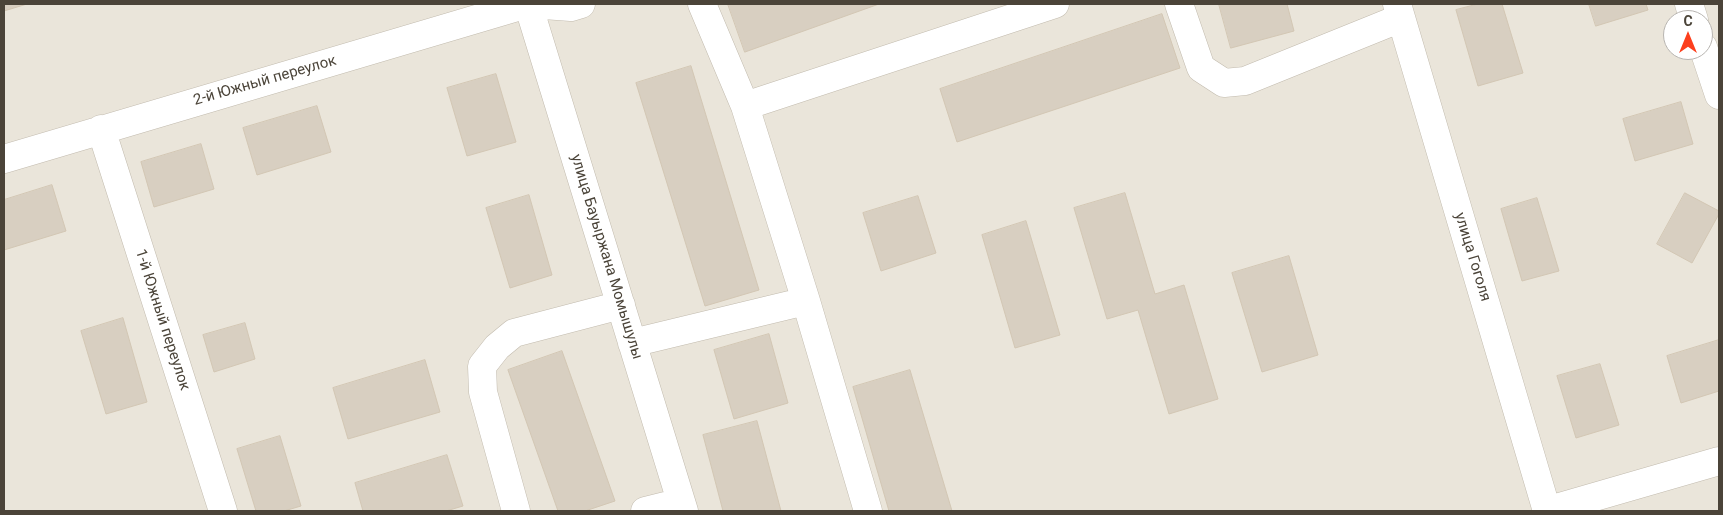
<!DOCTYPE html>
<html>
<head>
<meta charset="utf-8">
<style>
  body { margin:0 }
  #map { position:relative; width:1723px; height:515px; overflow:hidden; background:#f6f3ec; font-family:Roboto,sans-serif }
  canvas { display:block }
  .frame { position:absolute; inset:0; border:5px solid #4b4439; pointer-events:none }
  .north { position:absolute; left:1663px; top:10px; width:50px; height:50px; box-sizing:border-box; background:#fff; border:1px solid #b7b4b0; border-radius:50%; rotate:0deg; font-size:14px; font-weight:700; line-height:20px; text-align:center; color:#4b4439 }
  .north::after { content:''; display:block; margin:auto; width:18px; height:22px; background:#fc3f1d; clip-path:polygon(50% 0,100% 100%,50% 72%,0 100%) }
</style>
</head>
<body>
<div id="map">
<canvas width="1723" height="515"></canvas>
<div class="frame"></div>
<div class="north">С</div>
</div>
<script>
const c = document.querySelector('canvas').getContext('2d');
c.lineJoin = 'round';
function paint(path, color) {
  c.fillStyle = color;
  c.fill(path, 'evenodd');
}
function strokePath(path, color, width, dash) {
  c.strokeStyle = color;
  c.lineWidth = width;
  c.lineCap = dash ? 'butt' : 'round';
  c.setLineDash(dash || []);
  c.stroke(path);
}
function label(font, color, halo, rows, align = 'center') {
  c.font = font + ' Roboto,sans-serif';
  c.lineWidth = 4;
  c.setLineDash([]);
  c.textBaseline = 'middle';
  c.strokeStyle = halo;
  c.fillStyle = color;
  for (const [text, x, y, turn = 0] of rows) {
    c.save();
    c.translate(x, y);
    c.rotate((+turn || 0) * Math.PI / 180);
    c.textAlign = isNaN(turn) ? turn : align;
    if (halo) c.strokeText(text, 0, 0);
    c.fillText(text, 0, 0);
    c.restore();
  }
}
paint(new Path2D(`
  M4 4H1719V511H4ZM1673 20H1703V50H1673Z`), '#eae5da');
const building = new Path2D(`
  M4 4H27L4 11Z
  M728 4H879L745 52Z
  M1219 4H1287L1294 31 1231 48Z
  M1478 4H1502L1523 73 1478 86 1456 10Z
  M1589 4H1646L1648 10 1596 26Z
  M1162 14 1180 68 957 142 940 89Z
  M691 66 759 290 705 306 636 83Z
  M496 74 516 142 467 156 447 88Z
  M1681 102 1693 144 1635 161 1623 119Z
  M317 106 331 152 257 175 243 128Z
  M201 144 214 189 154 207 141 162Z
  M52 185 66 231 4 250V200Z
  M1125 193 1155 294 1184 285 1218 399 1169 414 1138 310 1107 319 1074 208Z
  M1685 193 1719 211V214L1692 263 1657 244Z
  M529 195 552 275 510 288 486 208Z
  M918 196 936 253 881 271 863 213Z
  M1537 198 1559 271 1522 281 1501 209Z
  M1026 221 1060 335 1015 348 982 235Z
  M1289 256 1318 355 1262 372 1232 273Z
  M123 318 147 402 106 414 81 331Z
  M245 323 255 359 214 372 203 335Z
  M769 334 788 403 734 419 714 350Z
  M1719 340V391L1681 403 1667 356Z
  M562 351 615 501 585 511H558L508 370Z
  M425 360 440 412 348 439 333 388Z
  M1600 364 1619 425 1576 438 1557 376Z
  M910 370 952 511H889L853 387Z
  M757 421 781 511H723L703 435Z
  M280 436 301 506 284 511H256L237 449Z
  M447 455 463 506 446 511H363L355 483Z`);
paint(building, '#d8cfc1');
strokePath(building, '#d3c7b4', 1);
const street = new Path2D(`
  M528 4 684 511
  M530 4 571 7 581 4
  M702 4 745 106 806 301 868 511
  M1179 4 1201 68 1224 83 1245 81 1401 18
  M1397 4 1547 511
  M1689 4 1694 20
  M1703 47 1719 95
  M745 106 1055 4
  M101 129 223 511
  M4 159 527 4
  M632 343 806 301
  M516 511 483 392 482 366 497 347 514 333 621 305
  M645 511 681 502
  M1546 511 1719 461`);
strokePath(street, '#c2bbae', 29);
strokePath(street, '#fff', 28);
label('15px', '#4b4439', '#fff', [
  ["2-й Южный переулок",265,81,-16],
  ["улица Бауыржана Момышулы",606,257,73],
  ["улица Гоголя",1472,257,73],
  ["1-й Южный переулок",162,320,72]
]);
</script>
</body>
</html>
